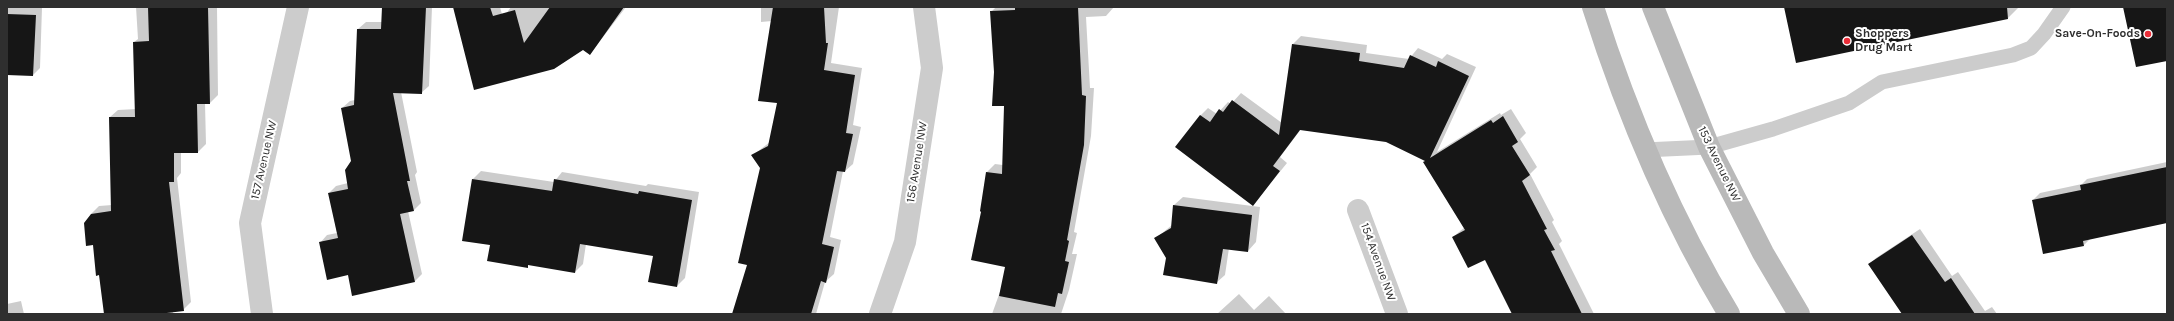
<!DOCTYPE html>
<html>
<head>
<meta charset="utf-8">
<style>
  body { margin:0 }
  #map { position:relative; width:2174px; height:321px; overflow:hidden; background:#fff; font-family:Karla,sans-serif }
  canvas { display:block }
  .frame { position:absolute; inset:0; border:8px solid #2f2f2f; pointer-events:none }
</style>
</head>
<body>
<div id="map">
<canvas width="2174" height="321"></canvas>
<div class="frame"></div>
</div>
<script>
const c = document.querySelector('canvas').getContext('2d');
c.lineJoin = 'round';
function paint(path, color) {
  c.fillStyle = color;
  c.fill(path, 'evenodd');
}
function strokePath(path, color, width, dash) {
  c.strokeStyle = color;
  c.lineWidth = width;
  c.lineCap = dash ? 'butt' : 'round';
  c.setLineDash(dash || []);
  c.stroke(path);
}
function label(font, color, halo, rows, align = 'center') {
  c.font = font + ' Karla,sans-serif';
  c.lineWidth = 4;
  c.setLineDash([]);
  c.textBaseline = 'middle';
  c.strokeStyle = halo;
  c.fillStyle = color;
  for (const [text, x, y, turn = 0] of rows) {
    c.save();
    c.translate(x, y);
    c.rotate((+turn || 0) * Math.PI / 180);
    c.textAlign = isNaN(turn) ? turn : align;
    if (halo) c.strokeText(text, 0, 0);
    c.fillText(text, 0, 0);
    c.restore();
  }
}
paint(new Path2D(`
  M7 7 42 8 40 68 33 75 7 74Z
  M136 7H217L218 95 210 103H205L206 144 198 152H181V173L177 178 191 302 183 310 173 311V314H105L91 214 99 206 112 205 110 117 118 110 136 109 134 42 138 39Z
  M383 7H432L429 86 421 93 401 92 417 172 415 175 421 203 414 210 408 211 422 274 415 281 348 274 320 243 327 235 337 233 329 193 336 186 348 183 352 161 342 108 350 101 355 100 358 29 366 22H382Z
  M454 7H500L503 18 511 7H626L590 54 583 48 554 68Z
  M761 7H839L831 63 862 68 853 125 861 127 853 164 845 171H843L830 237 841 240 834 274 825 282 816 314H733L748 264 761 168 753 155 770 142 778 103 772 21 761 22Z
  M996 7H1114L1106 16 1086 17 1090 88H1094L1091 136 1074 232 1077 233 1072 254H1077L1069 290 1061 314H992L1009 267 981 210 987 172 995 164 1003 165 1006 105 995 72 991 12Z
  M1785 7H2019L2008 18 1797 62Z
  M1301 36 1367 45 1366 53 1409 59 1418 48 1442 59 1447 54 1476 67 1437 152 1500 113 1501 115 1511 109 1526 133 1520 139 1537 167 1530 174 1554 220 1552 222 1562 241 1559 244 1594 314H1513L1485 258 1453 237 1465 227 1427 160 1386 141 1301 129 1280 157 1287 163 1253 205 1200 116 1208 108 1217 114 1228 102 1231 104 1241 93 1282 123 1293 44Z
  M2167 162V222L2091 238 2084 245 2033 200 2040 193 2082 184 2087 179Z
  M481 171 554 182 562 172 646 186 648 184 699 192 685 278 677 286 654 255 586 244 583 264 575 272 529 264 527 267 491 245 473 179Z
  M1183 197 1260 207 1256 242 1248 251 1229 248 1225 275 1216 283 1168 258 1155 239 1172 225 1174 205Z
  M1920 229 1952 276 1958 272 1985 311 1992 307 1997 314H1903L1870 264 1876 258Z
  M1239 294 1254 310 1269 296 1286 314H1217Z
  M21 301 24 314H7V304Z`), '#0003');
paint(new Path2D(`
  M148 7H208L210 104H197L198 153H174V182H169L184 311 158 314H104L99 275 96 276 93 245 86 246 84 223 91 214 111 211 109 117H135L133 42 149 41Z
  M382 7H426L422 94 393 93 410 181H407L414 211 400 214 415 282 352 296 348 275 327 280 319 242 338 238 328 193 348 189 345 170 351 161 341 108 354 105 357 29H381Z
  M453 7H490L493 16 515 10 524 43 550 7H624L590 55 583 50 554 69 474 90Z
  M773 7H824L826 43H828L824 70 855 75 846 133 853 134 845 172 837 171 822 244 834 247 826 283 821 281 811 314H732L747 265 738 263 760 168 751 155 768 146 777 103 758 101Z
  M1015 7H1078L1082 95 1086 96 1084 145 1067 240 1069 241 1065 261 1069 262 1062 294 1058 293 1055 307 999 296 1005 267 971 260 981 212 980 211 986 172 1002 174 1004 106H992L994 72 990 11 1015 10Z
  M1784 7H2007L2008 19 1796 63Z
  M2123 7H2167V61L2136 67Z
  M7 14 36 15 33 76 7 75Z
  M1292 44 1360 53 1359 61 1404 68 1410 55 1436 67 1438 61 1469 76 1430 158 1491 120 1493 123 1503 116 1518 142 1512 146 1530 175 1522 181 1547 229 1544 230 1555 250 1551 251 1582 314H1512L1485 260 1468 268 1452 237 1465 230 1423 162 1425 161 1386 142 1300 130 1273 166 1280 171 1253 206 1175 147 1200 115 1210 122 1219 109 1223 112 1232 100 1279 135Z
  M2167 167V223L2083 241 2084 246 2043 254 2032 200 2081 190 2080 185Z
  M472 179 552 191 554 179 638 194 639 191 692 200 677 287 648 282 653 256 580 244 575 273 528 265V268L487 261 490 245 462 241Z
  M1173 205 1252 215 1248 252 1223 249 1217 284 1163 275 1166 258 1154 238 1171 228Z
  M1912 235 1945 282 1951 278 1975 314H1902L1868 264Z`), '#161616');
strokePath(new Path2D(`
  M1644 150 1709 147 1773 129 1849 103 1882 82 2013 55 2031 48 2044 34 2063 7`), '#ccc', 15);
strokePath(new Path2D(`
  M1358 210 1397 314
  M262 314 250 223 298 7
  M880 314 905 242 932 68 924 7`), '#ccc', 22);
strokePath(new Path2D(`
  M1593 7C1627 114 1671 218 1729 314
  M1653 7 1709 147 1763 253 1799 314`), '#b9b9b9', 22);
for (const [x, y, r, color] of [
  [2148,34,4,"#ea2d38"],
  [1847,41,4,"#ea2d38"]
]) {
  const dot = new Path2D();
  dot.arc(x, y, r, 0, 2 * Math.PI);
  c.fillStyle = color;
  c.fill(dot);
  strokePath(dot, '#fff', 1.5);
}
label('bold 12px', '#2f2f2f', '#fff', [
  ["Shoppers",1855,34],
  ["Drug Mart",1855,48],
  ["Save-On-Foods",2140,34,"right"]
], 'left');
label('12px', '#2f2f2f', '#fff', [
  ["157 Avenue NW",264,160,-77],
  ["156 Avenue NW",917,162,-81],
  ["153 Avenue NW",1719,164,64],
  ["154 Avenue NW",1378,262,70]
]);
</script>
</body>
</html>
